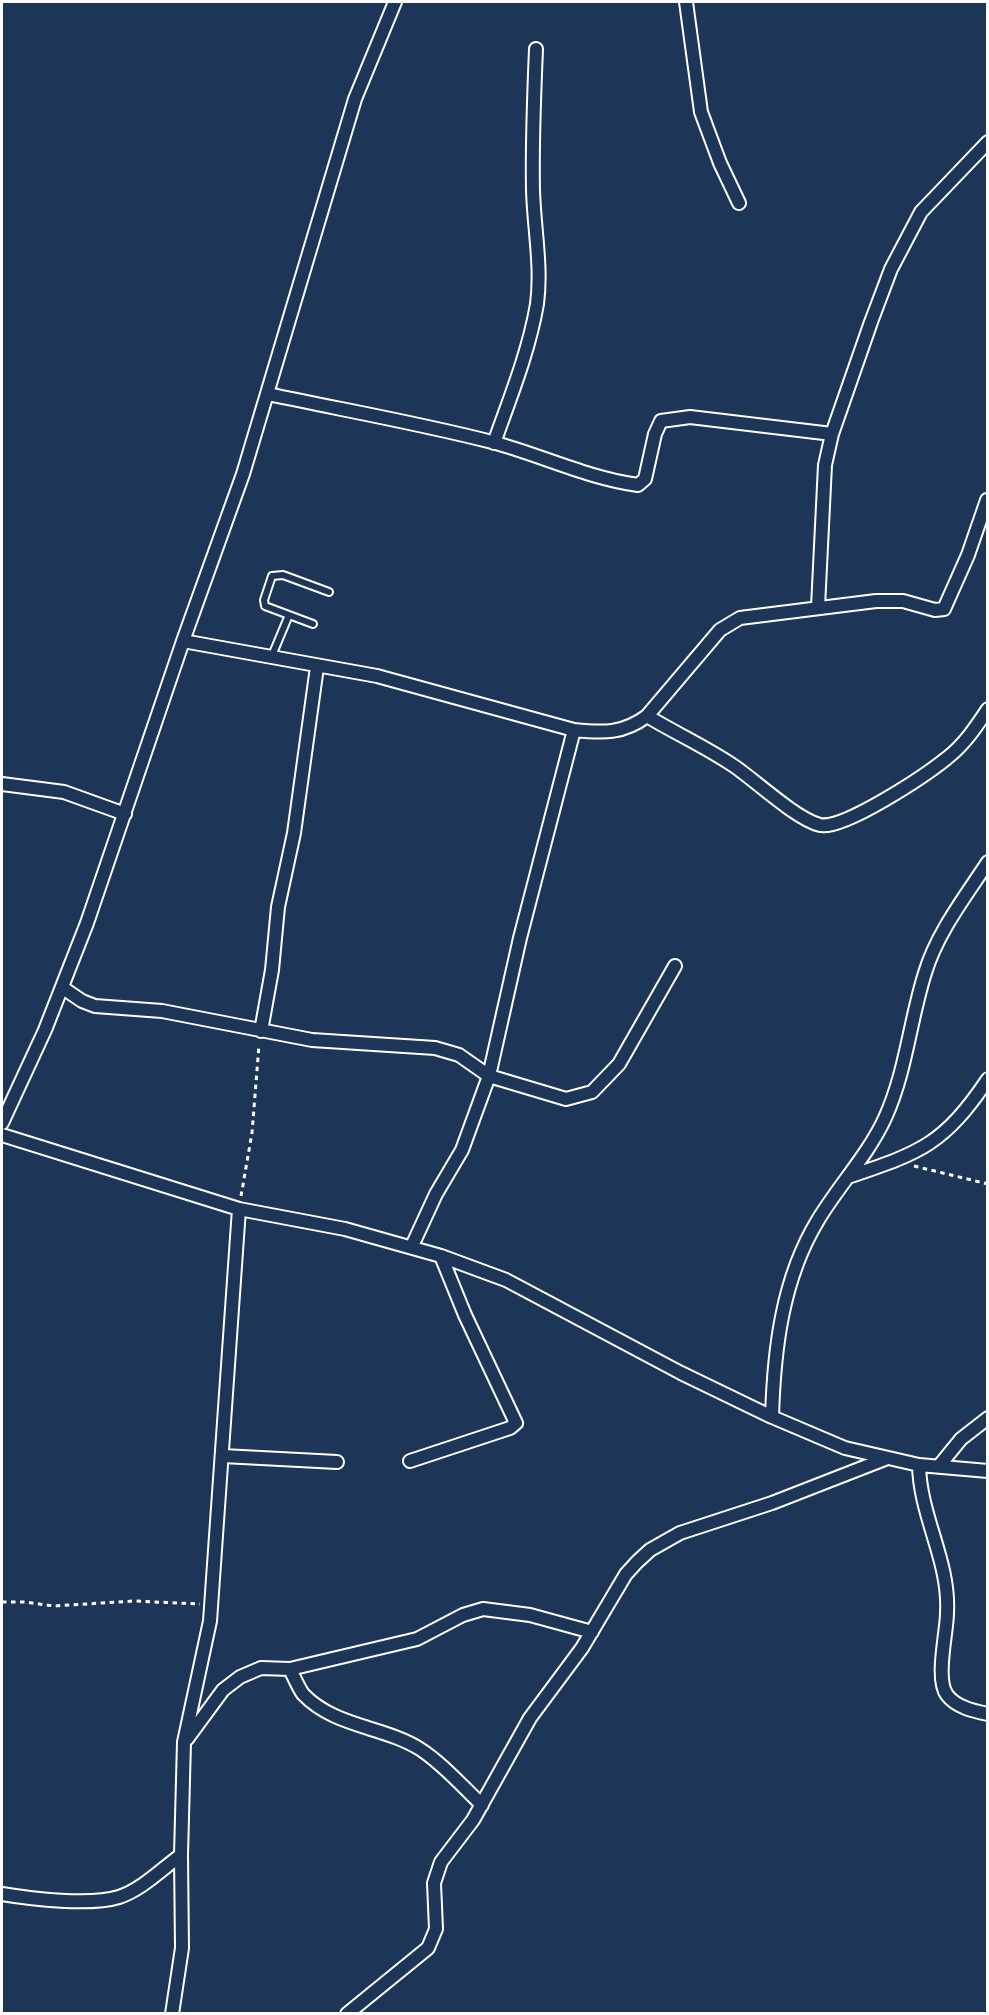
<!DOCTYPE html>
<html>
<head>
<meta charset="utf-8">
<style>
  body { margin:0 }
  #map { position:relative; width:989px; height:2015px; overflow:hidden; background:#1d3557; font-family:Itim,sans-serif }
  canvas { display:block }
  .frame { position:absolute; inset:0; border:3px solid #fff; pointer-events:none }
</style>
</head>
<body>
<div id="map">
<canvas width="989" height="2015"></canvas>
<div class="frame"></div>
</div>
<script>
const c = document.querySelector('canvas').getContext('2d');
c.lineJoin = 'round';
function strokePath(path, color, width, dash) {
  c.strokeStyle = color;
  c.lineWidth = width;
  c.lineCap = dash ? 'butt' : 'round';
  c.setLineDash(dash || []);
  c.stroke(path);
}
const service = new Path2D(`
  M313 624 265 606 264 600 272 576 283 575 329 592
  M271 658 289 615`);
const minor = new Path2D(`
  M686 2 701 112 720 163 739 203
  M268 394C343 410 418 423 492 442 541 455 587 478 638 485L645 479 655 434 661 421 690 417 832 434
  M494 443C510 398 529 351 537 304 542 266 534 228 533 190 532 143 534 96 536 49
  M818 607 825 465 832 434 871 322 891 269 921 212 988 142
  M183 641 377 676 574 730C603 733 623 734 647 716L720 630 740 618 876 601H903L935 610 944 609 968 555 987 500
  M647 716C675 733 706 747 734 766 756 781 796 819 820 825 844 830 926 775 947 758 964 745 976 727 988 709
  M2 784 64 792 125 814
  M63 988 82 1001 95 1006 162 1011 312 1040 435 1048 459 1055 489 1076 566 1099 592 1092 619 1064 675 966
  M261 1031 272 970 278 907 294 833 317 667
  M2 1123 45 1030 87 923 183 641 243 474 355 99 395 2
  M2 1135 239 1209 345 1229 441 1256 506 1280 681 1373 772 1417 845 1448 919 1465 988 1471
  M851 1176C922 1152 944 1144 988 1079
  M412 1246 436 1194 462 1150 489 1076 520 938 574 730
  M772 1417C774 1350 782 1279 818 1220 839 1185 868 1155 885 1118 906 1072 910 1020 925 973 937 933 965 897 988 862
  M223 1456 337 1462
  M410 1461 510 1428 516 1423 465 1315 441 1256
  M919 1465C920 1517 950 1561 947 1613 947 1632 935 1679 947 1695 956 1707 973 1711 988 1714
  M939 1466 961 1439 988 1418
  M290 1669C294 1677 298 1687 303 1694 334 1727 383 1726 420 1749 443 1764 462 1786 482 1805
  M187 1739 223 1690 240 1677 261 1668 290 1669 417 1639 463 1615 483 1609 530 1615 592 1632
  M2 1894C32 1899 90 1906 119 1897 141 1890 162 1869 181 1855
  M172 2014 182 1948 181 1855 184 1742 210 1621 239 1209
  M347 2014 428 1948 436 1929 434 1883 441 1862 473 1820 530 1718 582 1648 626 1574 637 1562 650 1550 680 1533 772 1503 885 1459`);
strokePath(service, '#fff', 10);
strokePath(minor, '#fff', 16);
strokePath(new Path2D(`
  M914 1166 988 1184
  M241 1196 252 1133 259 1045
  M2 1602H25L54 1606 134 1601 200 1604`), '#fff', 3, [4.5, 4.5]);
strokePath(service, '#1d3557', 6);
strokePath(minor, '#1d3557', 12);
</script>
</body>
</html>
